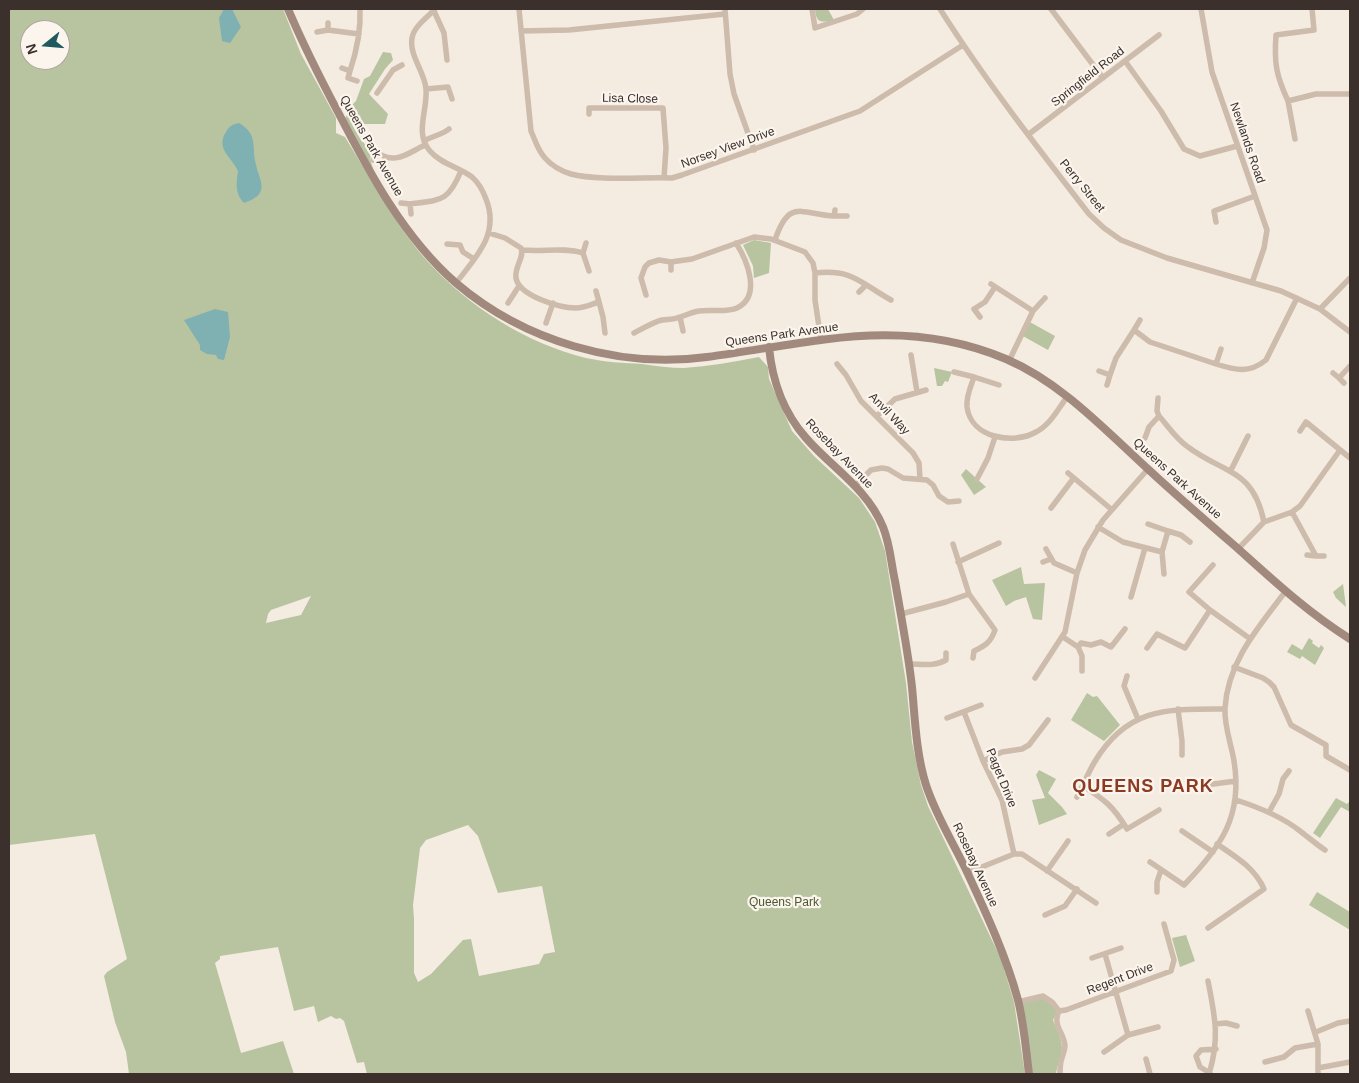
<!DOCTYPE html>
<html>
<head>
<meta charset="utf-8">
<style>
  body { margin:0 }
  #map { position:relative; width:1359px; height:1083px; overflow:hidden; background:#f4ebe1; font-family:Helvetica,sans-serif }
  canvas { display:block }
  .frame { position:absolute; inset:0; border:10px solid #3b302b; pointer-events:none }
  .north { position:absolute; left:20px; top:20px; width:50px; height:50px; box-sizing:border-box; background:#fbf5ee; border:1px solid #aea6a0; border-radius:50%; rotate:253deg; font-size:14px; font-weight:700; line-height:20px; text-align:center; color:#3b302b }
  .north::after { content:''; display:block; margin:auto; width:18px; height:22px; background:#1f5a5e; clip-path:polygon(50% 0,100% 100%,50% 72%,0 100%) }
</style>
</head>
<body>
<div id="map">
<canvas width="1359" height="1083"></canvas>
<div class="frame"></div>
<div class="north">N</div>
</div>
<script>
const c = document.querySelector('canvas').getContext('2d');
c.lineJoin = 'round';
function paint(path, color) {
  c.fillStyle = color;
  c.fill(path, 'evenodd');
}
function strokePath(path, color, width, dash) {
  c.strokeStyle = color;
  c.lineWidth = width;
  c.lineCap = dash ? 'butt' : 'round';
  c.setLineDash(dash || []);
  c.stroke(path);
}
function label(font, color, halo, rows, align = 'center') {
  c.font = font + ' Helvetica,sans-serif';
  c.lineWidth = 4.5;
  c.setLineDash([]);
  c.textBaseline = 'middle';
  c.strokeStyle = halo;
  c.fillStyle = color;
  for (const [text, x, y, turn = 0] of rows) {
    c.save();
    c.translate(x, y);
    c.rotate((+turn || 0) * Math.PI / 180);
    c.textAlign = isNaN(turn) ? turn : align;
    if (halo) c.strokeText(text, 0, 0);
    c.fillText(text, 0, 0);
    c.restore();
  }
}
paint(new Path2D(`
  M9 9H283L301 54 336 118V133L345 137C371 179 395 225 429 263 471 308 526 343 586 358 604 362 624 363 642 364 656 366 670 368 684 368 709 366 734 362 759 357L768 367 769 379 792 431 814 456 859 498 875 522 885 551 906 683 912 742 921 785 928 806 1001 959 1014 1002 1025 1074H367L364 1062 357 1063 344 1021 340 1018 336 1019 331 1016 318 1022 314 1006 294 1011 278 947 220 956V959L215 963 241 1053 283 1041 294 1074H129L126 1052 115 1022 104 976 107 972 127 959 95 834 9 845ZM30 30H60V60H30ZM311 596 301 615 266 623 268 614 271 610ZM468 825 478 836 498 893 542 886 555 952 544 954 539 964 479 976 471 939 463 940 431 974 418 982 414 973V919L413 905 420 848 426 840Z
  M815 9H828L834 20C821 23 816 23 815 9Z
  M383 52 391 53 393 60 385 69 369 94 388 114 385 124H363L350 111 352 105 356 101 364 79 370 76Z
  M347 115 359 137 372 153 370 159 374 172 344 120Z
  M754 240 771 243 769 273 754 278 753 266 743 245Z
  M1028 321 1055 336 1048 350 1021 335Z
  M934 368 952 372 948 382 945 381 942 386H937Z
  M966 469 986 487 974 495 961 475Z
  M1021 567 1024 584 1045 583 1042 620 1033 619 1026 597 1014 601 1006 606 992 580Z
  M1343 584 1346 607 1336 598 1333 592Z
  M1309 638 1313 641 1312 643 1319 648 1321 645 1324 648 1315 665 1302 656 1300 659 1287 652 1292 644 1302 650Z
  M1087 693 1093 697 1097 696 1120 725 1104 741 1071 720Z
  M1039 770 1056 779 1048 793 1062 807 1067 814 1039 825 1032 800 1045 798 1036 775Z
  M1336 798 1347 804 1350 801V812L1341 807 1320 838 1313 833Z
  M1317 892 1350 912V930L1309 905Z
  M1186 935 1195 961 1180 967 1172 938Z
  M1043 996 1058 1011 1053 1020C1056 1029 1062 1038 1062 1047 1062 1056 1057 1065 1056 1074H1029L1018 1002Z`), '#b8c4a0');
paint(new Path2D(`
  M224 9H232L241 27 230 43 222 41 219 18Z
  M239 123C259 135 251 146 256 165 260 182 271 194 244 203 235 194 236 183 238 171 232 157 215 149 226 132 229 126 233 124 239 123Z
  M215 309 228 312 230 337 224 360 218 359 216 355 207 354 200 350V345L184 320Z`), '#7fb0b2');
strokePath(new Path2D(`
  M435 9C428 17 414 26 412 38 409 56 425 72 426 89 428 110 414 133 430 151 441 164 459 167 472 177 479 183 483 191 486 199 500 234 476 257 456 283
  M519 9 531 131C535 140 538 151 545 158 552 166 561 171 571 174 598 181 643 177 672 178L682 175 860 111 963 45
  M725 9 730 74 734 94 754 150
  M812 9 815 28 857 14 863 9
  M940 9C985 80 1037 147 1089 214L1104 228 1121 240 1167 258 1281 291 1320 309 1350 332
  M1051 9 1103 78
  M1201 9 1212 72 1267 230 1264 248 1252 283
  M1312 9 1314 30 1276 35C1274 63 1276 75 1288 101L1316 94H1350
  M434 11 444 33 447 60
  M328 23V30L359 34
  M521 31 569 30 725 14
  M317 32 328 30
  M1125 61 1161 111 1184 149 1200 156 1237 146
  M342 68 350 71C357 50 361 31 360 9
  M350 71 348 78 357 81
  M426 89 448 87 452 99
  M377 93 393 70 402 65
  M1288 101 1295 139
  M589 114V108H663L666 148 664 178
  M1029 134 1159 35
  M424 141C432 136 442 135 449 129
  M371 145 378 153
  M373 160 378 153C396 165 408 153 425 145
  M401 203 410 204
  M411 214 410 204C441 200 448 202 461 171
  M834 216H847
  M1216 222 1214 211 1255 196
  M489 233 505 238 521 248C525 257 514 267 516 278 519 296 560 308 576 308 584 308 592 304 599 302L596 291
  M775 240C789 198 801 214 834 216L835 210
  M447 244 460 245 463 252 474 259
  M523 250C544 252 563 247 583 253L589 271
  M583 253 586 243
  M671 270V262
  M815 273C854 269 860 283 891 300
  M991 284 1033 311
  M859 292 866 285
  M646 295 641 278 645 267 649 263 659 260 671 262 692 259 754 237 771 239 805 252 813 263 815 273V300L821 340
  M599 302 603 317 605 333
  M508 303 519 286
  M1320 309 1350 278
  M680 317 683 331
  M980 317 974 309 985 302 995 287
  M546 323 553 303
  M1134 330 1140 320
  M634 333C642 329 653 322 662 320 667 319 672 320 677 318 685 316 691 312 699 311 711 309 726 313 737 308 762 296 747 260 736 243
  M1221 349 1216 364C1235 370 1249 374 1266 360L1297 298
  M911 355 917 392
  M1009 361 1033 311 1045 298
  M837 364 846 375 861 401 913 453 919 463 920 479
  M1099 371 1110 375 1116 358 1134 330 1150 342 1216 364
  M954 372 974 377C971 386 966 396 967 407 971 438 1013 445 1036 432 1050 425 1058 409 1067 397
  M1333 373 1339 378
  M974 377 999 385
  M1344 383 1339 378 1350 366
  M1107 385 1110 375
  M1158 398 1157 411 1159 416C1168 426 1176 439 1188 447 1224 474 1253 468 1264 522
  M877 416 895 399 926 390
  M1300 431 1306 422 1350 458
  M1145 438 1149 427 1159 416
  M1231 470 1248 436
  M1068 473 1111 509
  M977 479 988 458 995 437
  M856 485 871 470 882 468 888 469 903 478 927 480 933 485 939 496 948 502 959 501
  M1051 508 1073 479
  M1292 512 1316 556H1324
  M1098 527 1123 542 1162 552 1168 531 1148 524
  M1168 531 1181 535 1190 542
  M1046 549 1054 563 1077 573
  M1238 549 1264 522 1292 512 1300 506 1340 450
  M1162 552 1164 574
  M1307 555 1316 556
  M958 562 999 543
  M1043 562 1051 559
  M1213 565 1189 592 1210 610 1249 638
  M969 594 995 630C991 642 985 646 974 651L973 658
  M1131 597 1145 548
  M901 614 946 602 969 594 953 544
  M1063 637 1078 647 1081 643 1091 645 1101 642 1111 647 1125 629
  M1078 647 1082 656V671
  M1147 648 1157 634 1185 648 1210 610
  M909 664C922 664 934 667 946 660V653
  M1234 667 1263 678 1269 682 1274 687 1291 725 1326 745V756L1350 770
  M1127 676 1124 686 1138 719
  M1035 678 1065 632 1077 573 1085 550 1103 520 1148 469
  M1178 709 1182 741V755
  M964 712 983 761 1002 800 1014 854
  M947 718 981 705
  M983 761 1002 752 1022 749 1029 745 1048 720
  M1194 783 1206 785 1236 781
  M1083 786C1105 800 1113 806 1127 829L1159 810
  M1077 797C1083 786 1088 773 1094 763 1127 707 1167 709 1225 709
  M1236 800C1258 807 1281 816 1300 831 1308 837 1316 844 1325 850
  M1269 812 1279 794 1283 779 1289 771
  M1182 831 1213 852
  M1109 834 1124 824
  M1150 862 1184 885C1221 847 1243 816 1234 761 1231 743 1224 726 1225 708 1228 661 1258 628 1285 592
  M1047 871 1068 841
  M967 873 1014 854H1022L1096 903
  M1157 892V882L1161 870
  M1045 915 1065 906 1077 889
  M1208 928 1264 889C1255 868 1236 857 1217 844
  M1105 954 1128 1035
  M1092 958 1121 948
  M1208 981C1215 1017 1220 1038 1209 1074
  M1018 1002 1043 996 1052 1002 1059 1011 1066 1010 1171 971 1174 960 1164 924
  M1059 1011C1052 1027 1064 1031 1065 1046 1065 1050 1063 1054 1062 1058 1060 1063 1060 1069 1060 1074
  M1308 1011 1318 1044V1074
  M1215 1024 1226 1023 1237 1026
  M1316 1032 1338 1023 1350 1021
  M1104 1052 1128 1035 1158 1027
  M1146 1059 1150 1074
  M1265 1062 1284 1057 1295 1048 1318 1044
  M1318 1068 1350 1062
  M1210 1073 1200 1067 1196 1056 1201 1050 1216 1049`), '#cdbbac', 5.5);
strokePath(new Path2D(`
  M288 9C303 44 320 78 338 112 369 172 404 238 456 283 524 341 619 369 707 357 813 343 902 315 1006 359 1062 383 1105 430 1149 470 1177 496 1206 521 1235 546 1273 580 1307 612 1350 639
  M769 347C772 380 784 413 806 438 832 468 867 488 883 527 890 544 891 563 895 581 901 616 908 651 912 687 915 719 916 753 926 785 936 816 954 844 968 874 987 915 1006 956 1018 1000 1024 1024 1026 1050 1029 1074`), '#a18a7d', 8);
label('12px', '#3b302b', '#fbf5ee', [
  ["Springfield Road",1088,77,-38],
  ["Lisa Close",630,99,1],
  ["Newlands Road",1247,143,71],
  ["Queens Park Avenue",371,146,60],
  ["Norsey View Drive",728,148,-20],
  ["Perry Street",1082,186,51],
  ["Queens Park Avenue",782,335,-8],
  ["Anvil Way",889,414,46],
  ["Rosebay Avenue",839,454,46],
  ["Queens Park Avenue",1177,479,42],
  ["Paget Drive",1001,778,68],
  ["Rosebay Avenue",975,865,65],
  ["Regent Drive",1120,979,-21]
]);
label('12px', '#4a5a2e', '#fbf5ee', [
  ["Queens Park",784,903]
]);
c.letterSpacing = '1px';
label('bold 18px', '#8c3b22', '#fbf5ee', [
  ["QUEENS PARK",1143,787]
]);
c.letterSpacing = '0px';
</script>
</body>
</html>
